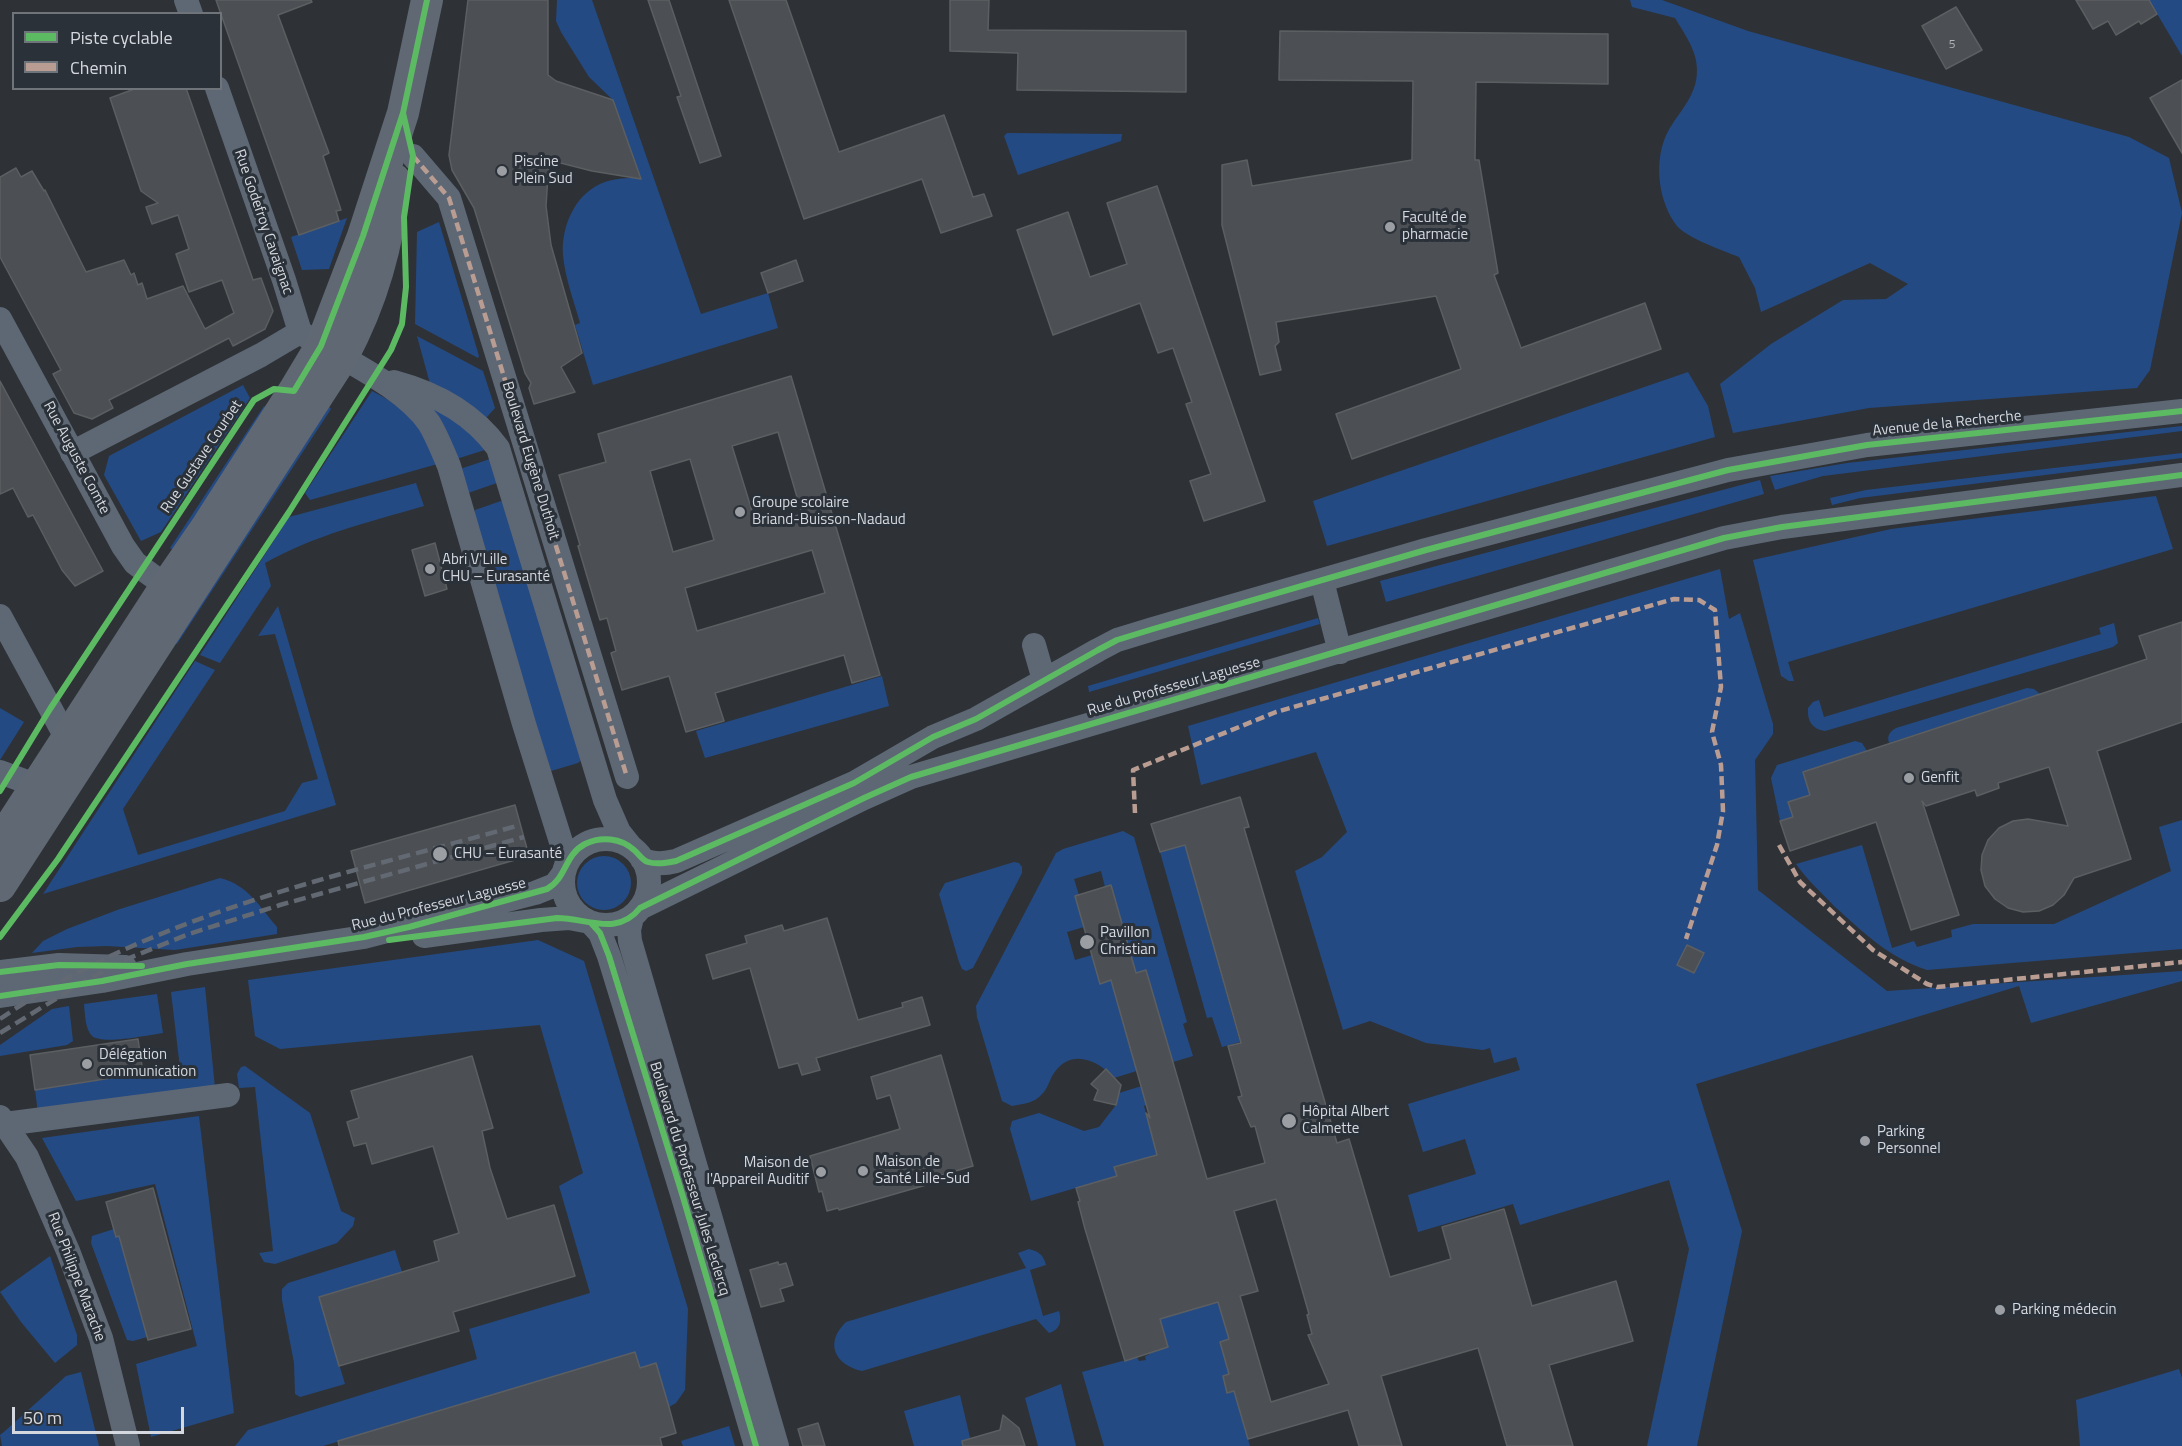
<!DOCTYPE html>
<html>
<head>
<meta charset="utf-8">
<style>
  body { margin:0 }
  #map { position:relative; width:2182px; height:1446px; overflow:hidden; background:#2e3236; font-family:"Titillium Web",sans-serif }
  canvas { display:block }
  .legend { position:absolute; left:12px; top:12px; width:210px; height:78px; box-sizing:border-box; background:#2b3139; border:2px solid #6f747b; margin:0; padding:8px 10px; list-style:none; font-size:18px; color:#d5d9df }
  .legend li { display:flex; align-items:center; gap:12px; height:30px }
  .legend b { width:30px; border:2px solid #6f747b }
  .scale { position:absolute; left:12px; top:1407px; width:172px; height:27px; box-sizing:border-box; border:3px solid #d5d9df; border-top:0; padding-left:8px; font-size:18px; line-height:21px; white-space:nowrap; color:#d5d9df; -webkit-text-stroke:4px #2b3139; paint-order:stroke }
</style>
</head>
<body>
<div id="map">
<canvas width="2182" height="1446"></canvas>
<ul class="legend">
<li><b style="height:8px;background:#5cba63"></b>Piste cyclable</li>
<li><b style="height:8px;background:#b99d93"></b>Chemin</li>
</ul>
<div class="scale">50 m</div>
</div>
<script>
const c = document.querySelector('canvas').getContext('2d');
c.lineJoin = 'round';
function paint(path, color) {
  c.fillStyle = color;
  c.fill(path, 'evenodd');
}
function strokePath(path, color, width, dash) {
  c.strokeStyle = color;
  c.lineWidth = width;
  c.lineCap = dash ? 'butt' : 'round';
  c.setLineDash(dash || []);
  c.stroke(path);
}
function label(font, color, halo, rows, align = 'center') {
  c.font = font + ' "Titillium Web",sans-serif';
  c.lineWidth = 6;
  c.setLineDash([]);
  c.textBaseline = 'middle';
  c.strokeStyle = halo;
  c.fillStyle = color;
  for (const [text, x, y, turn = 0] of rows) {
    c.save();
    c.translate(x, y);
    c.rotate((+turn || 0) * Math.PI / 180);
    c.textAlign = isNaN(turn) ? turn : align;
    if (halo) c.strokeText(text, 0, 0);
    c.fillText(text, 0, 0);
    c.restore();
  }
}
paint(new Path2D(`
  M557 0H592L701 314 768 293 778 328 593 385 575 325 580 323C574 301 565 278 563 255 561 228 574 196 600 184 613 178 627 178 641 178L613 100 589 77 561 32 556 21Z
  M1630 0H1662L1748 31 2129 137 2169 158 2182 213 2150 370 2137 388 1869 408 1733 433 1720 384 1771 344 1843 300 1886 299 1908 284 1870 263 1761 312 1755 288 1739 257C1724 251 1687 238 1677 226 1659 203 1654 165 1665 138 1673 118 1691 104 1696 81 1701 56 1687 38 1675 18L1632 7Z
  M2149 0H2182V56Z
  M1007 133 1122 134 1121 141 1018 175 1004 136Z
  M347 218 329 269 302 270 291 237Z
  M439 222 479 356 478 358 415 324 417 232Z
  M417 336 483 371 495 408 486 418 432 391Z
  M1688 372 1708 406 1715 437 1327 546 1313 501Z
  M243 385 250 398 161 532 141 541 104 475 109 456Z
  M372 391C411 411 421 426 441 463L310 500 305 493Z
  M426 402 437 406 488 449 453 460Z
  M327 404 331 409 177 644 172 641Z
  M264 406 269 410 176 552 170 548Z
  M2182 426V431L1823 476 1775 490 1770 476 1847 463Z
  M2182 453V458L1860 498 1832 505 1830 498 1866 490Z
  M493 458 497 483 468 493 457 470Z
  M1760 480 1764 494 1386 602 1380 581Z
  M416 483 424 506C369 522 315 535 265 563L271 586 220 663 200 655 289 517Z
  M2156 496 2173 549 1788 662 1794 681H1789L1781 676 1753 560 1891 529Z
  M501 501 508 505 584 758 578 763 551 771 470 520 475 510Z
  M1720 569 1729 619 1740 613 1773 724V734L1755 760 1758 890 1887 991 2182 971V981L2031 1023 2019 986 1696 1084 1742 1231 1697 1446H1647L1689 1249 1669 1180 1520 1225 1513 1204 1418 1232 1408 1195 1476 1174 1465 1139 1423 1152 1408 1104 1520 1070 1516 1057 1494 1063 1490 1048 1483 1050 1426 1043 1370 1021 1343 1030 1295 871 1322 857 1347 832 1316 752 1201 785 1188 726Z
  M278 606 336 805 43 894 195 661 215 670 123 809 138 855 285 811 302 783 318 779 275 634 258 636Z
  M1318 618 1320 624 1089 692 1088 686Z
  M2114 623 2118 643 2113 647 1825 731C1812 729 1807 721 1808 708L1813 702 1819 700 1824 717 2101 634 2099 628Z
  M882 676 889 706 705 758 696 731Z
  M2027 688 2034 689 2040 694 1975 715 1961 745 1954 722 1889 743C1887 736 1889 732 1896 728Z
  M0 708 24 722 0 760Z
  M1855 741 1862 743 1867 751 1803 772 1810 795 1788 802 1793 817 1780 821 1771 778 1777 765Z
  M2182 820V949L1927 970C1889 958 1863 932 1834 906 1821 892 1807 880 1796 864L1862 845 1892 948 1914 941 1917 947 1952 937 1951 930 1973 924H2054L2171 871 2159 827Z
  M1123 831 1134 837 1187 1022 1183 1024 1193 1056 1173 1062 1146 970 1136 973 1111 885 1105 887 1101 871 1074 879 1079 895 1075 896 1084 927 1067 932 1075 960 1092 955 1100 983 1111 980 1140 1070 1114 1078C1098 1060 1071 1048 1054 1073 1049 1080 1048 1089 1042 1094 1035 1103 1022 1104 1012 1106L1002 1101 977 1017 976 1006 1056 853 1063 849Z
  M1185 845 1240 1042 1222 1047 1212 1017 1207 1018 1160 852Z
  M577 883a27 27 0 1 1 54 0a27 27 0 1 1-54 0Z
  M1014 862 1019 863 1022 867V873L973 968 966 971 962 969 959 962 939 894 945 883Z
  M220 878C248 885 259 906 277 927V934L175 950 107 946 77 947 32 953 43 941 67 929 120 909Z
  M538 940 584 961 688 1309 685 1390 676 1403 669 1407 656 1364 640 1368 635 1352 323 1446H235L248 1430 477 1359 469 1329 590 1293 559 1186 583 1173 540 1025 280 1049 255 1036 248 980Z
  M205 987 215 1088 38 1113 35 1090 180 1068 171 992Z
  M157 994 163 1033C148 1035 103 1045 92 1036 85 1029 85 1014 84 1004Z
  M69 1006 73 1041 67 1045 0 1056V1045L52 1009Z
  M245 1066 310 1113 341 1211 355 1218 353 1226 337 1243 275 1264 264 1262 259 1253 273 1251 255 1087 239 1088 237 1074 241 1067Z
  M1145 1085 1150 1103 1144 1106 1148 1121 1164 1153 1115 1167 1117 1176 1031 1201 1010 1129 1012 1121 1039 1113 1084 1131 1099 1127 1116 1105 1119 1093Z
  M199 1116 234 1413 151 1437 136 1364 197 1346 155 1184 76 1201 42 1138Z
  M114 1229 115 1236H119L147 1337 133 1341 127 1340 91 1243 92 1236Z
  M1029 1249C1040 1252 1043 1255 1046 1265L1030 1270 1043 1316 1059 1311C1062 1321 1060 1330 1049 1333L1036 1319 862 1371C835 1365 824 1343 846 1322L1026 1268 1018 1253Z
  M395 1250 402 1272 319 1297 345 1384 300 1397 295 1394 294 1363 282 1300V1289L288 1283Z
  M50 1256 77 1335V1345L55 1363 21 1322 0 1292Z
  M1218 1302 1229 1339 1220 1342 1229 1374 1223 1376 1227 1393 1234 1391 1250 1446H1104L1082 1372 1137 1357 1139 1361 1146 1360 1145 1356 1149 1355 1148 1352 1168 1346 1160 1319Z
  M2179 1369 2182 1378V1446H2080L2076 1400Z
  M81 1372 99 1446H2L0 1435 5 1431 66 1376Z
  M1061 1384 1076 1446H1038L1025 1398Z
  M960 1395 972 1446H914L904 1411Z
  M729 1426 735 1446H683L681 1441Z`), '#244a84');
const building = new Path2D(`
  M216 0H311L312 2 278 15 329 153 323 156 341 210 336 211 339 221 299 235Z
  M468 0H548V75L556 81 613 100 641 179 592 171 549 160 546 206 551 245 582 353 561 367 575 392 534 404 529 388 531 383 525 373 474 208 452 170 449 155Z
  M648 0H669L721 156 700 163 677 97 681 96Z
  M729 0H786L839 152 944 115 973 197 984 194 992 216 941 233 922 179 804 219Z
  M950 0H989L988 30 1186 31V92L1017 90 1018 53 950 51Z
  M2076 0H2149L2157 14 2141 24 2139 21 2116 35 2108 21 2093 29Z
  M1956 7 1982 50 1946 69 1922 26Z
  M1280 31 1608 34V84L1476 82 1475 160H1479L1498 273 1494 275 1521 348 1645 303 1661 349 1352 459 1336 414 1461 369 1436 296 1276 322 1279 342 1275 346 1281 370 1260 375 1222 225V165L1247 160 1252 186 1412 160 1413 81 1279 80Z
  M2182 80V153L2150 98Z
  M137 88H186L253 280 261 278 273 311 265 329 233 346 229 338 125 392 109 400 113 408 92 419 74 413 53 374 61 370 0 257V177L16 168 21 177 32 171 44 191 45 190 86 272 124 260 131 275 134 273 138 285 142 283 147 299 183 286 205 329 234 313 222 280 189 292 176 254 189 249 178 215 152 224 146 207 158 203 141 191 110 98Z
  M1157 186 1265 501 1204 521 1190 481 1211 474 1186 404 1192 402 1173 348 1158 353 1140 303 1053 335 1017 230 1068 212 1090 277 1127 264 1107 203Z
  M796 260 803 281 768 293 761 273Z
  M791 376 880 675 852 683 844 655 715 693 724 721 686 732 669 676 622 690 611 653 616 651 607 618 600 620 578 546 580 545 559 475 606 462 598 434ZM778 432 802 514 757 527 732 446ZM690 459 714 540 673 552 650 471ZM812 550 825 593 697 631 685 588Z
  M0 381 103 571 75 586 62 570 33 515 28 517 13 488 0 494Z
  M435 543 447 589 425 596 412 550Z
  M2182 622V722L2097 751 2131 859 2074 878 2064 895 2053 905 2039 911 2023 912 2008 908 1995 899 1985 886 1981 870 1982 855 1988 840 1999 828 2013 821 2028 819 2068 826 2049 767 1998 783 1999 788 1977 796 1975 790 1926 806 1922 801 1959 915 1911 930 1876 822 1790 851 1780 821 1793 817 1788 802 1810 795 1803 772 2147 659 2139 636Z
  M1240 797 1249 827 1244 828 1337 1143 1349 1139 1390 1277 1451 1259 1442 1227 1504 1209 1532 1306 1616 1281 1633 1341 1549 1365 1573 1446H1507L1478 1348 1381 1376 1402 1446H1359L1348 1410 1248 1439 1234 1391 1227 1393 1223 1376 1229 1374 1220 1342 1229 1339 1218 1302 1160 1319 1168 1347 1125 1361 1085 1229 1078 1202 1080 1201 1076 1188 1117 1176 1114 1167 1157 1155 1146 1113 1150 1118 1111 980 1100 984 1075 896 1111 885 1136 973 1146 970 1207 1179 1265 1163 1255 1126 1251 1127 1238 1097 1242 1096 1228 1046 1241 1043 1185 845 1160 852 1151 824ZM1276 1199 1309 1314 1307 1315 1312 1334 1308 1335 1329 1384 1271 1402 1240 1296 1258 1291 1234 1211Z
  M515 805 529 856 365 903 351 851Z
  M827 918 858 1020 903 1007 902 1003 922 997 930 1025 816 1058 820 1070 802 1075 798 1063 779 1068 750 968 713 979 706 955 747 943 745 936 782 925 784 931Z
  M1687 945 1704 953 1694 973 1677 965Z
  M138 1039 143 1073 35 1090 30 1055Z
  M941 1055 973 1166 938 1176 940 1181 839 1210 838 1208 827 1211 822 1191 819 1192 810 1156 900 1129 890 1095 877 1099 871 1077Z
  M472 1056 493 1128 482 1131 490 1168 507 1219 554 1205 575 1276 453 1312 459 1331 339 1366 319 1297 439 1261 434 1241 459 1233 433 1146 372 1164 366 1143 354 1146 347 1122 359 1118 351 1091Z
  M1106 1069 1121 1085 1116 1105 1094 1100 1098 1090 1091 1084Z
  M153 1188 191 1329 148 1340 119 1236 116 1237 106 1202Z
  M778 1262 779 1265 786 1263 793 1285 780 1289 784 1301 761 1307 750 1270Z
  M635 1352 640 1368 656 1363 669 1407 676 1433 660 1438 662 1446H339L338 1441Z
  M1003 1415 1019 1428 1025 1446H963L962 1441 1000 1430Z
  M818 1423 825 1446H803L798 1429Z`);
paint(building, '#4c4f53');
strokePath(building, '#5c5f62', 1.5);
strokePath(new Path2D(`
  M186 0 191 14
  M217 88 284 280 300 332C339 358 403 385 429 423 437 436 443 452 449 466L524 724 567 861
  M413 156 449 198 627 777
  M0 319 123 546 135 563 166 586
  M394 382C435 393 473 414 498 448L605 800 619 832 631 847
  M72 453 261 355 300 332
  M1322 581 1340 652
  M0 616 67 739
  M1034 645 1044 680
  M0 772 38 786
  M563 882a43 43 0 1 1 86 0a43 43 0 1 1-86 0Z
  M642 859C653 865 664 864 676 861L854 783 933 737 976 719 1098 650 1117 640 1153 629 1426 550 1728 470 1867 445 2182 411
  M640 908 864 798 911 777 1724 538 1782 527 2182 475
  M632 917 629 930 630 941 777 1446
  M591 923 600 933 609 956 683 1197 756 1446
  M424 936 541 920 569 918 585 921
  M0 972 59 965 125 967
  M0 996 102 981 187 964 364 937 535 893 555 885 563 874
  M0 1117 27 1157 68 1251 101 1338 128 1446
  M5 1124 228 1095`), '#5e6875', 24);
strokePath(new Path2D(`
  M0 842 166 586 208 525 294 391 321 346 363 236 403 113 427 0
  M0 886 342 358C373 300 388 245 395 180`), '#5f6873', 32);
strokePath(new Path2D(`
  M0 1019C154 913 343 875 520 825
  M0 1033 85 981 127 959 189 934 280 905 524 837`), '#636972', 4.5, [12, 6]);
strokePath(new Path2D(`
  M413 156 449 198 627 777
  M1135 813 1133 770 1276 712 1674 599 1699 600 1715 610 1721 687 1712 732 1721 765 1723 811 1717 845 1686 939
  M1779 845 1800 882 1873 950 1927 984 1937 987 2182 962`), '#b99d93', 4.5, [9, 4.5]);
strokePath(new Path2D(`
  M0 791 50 709 254 400 274 389 294 391 321 346 363 236 403 113 427 0
  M591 923 600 933 609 956 683 1197 756 1446
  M0 937 58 859 289 512 391 350 402 324 406 287 404 217 413 156 403 113
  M389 940 557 918C587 918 617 937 640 908L864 798 911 777 1724 538 1782 527 2182 475
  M0 972 59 965 142 966
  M0 996 102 981 187 964 364 937 409 927 547 889C567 878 564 855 585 844 601 836 621 838 634 850 639 854 642 860 648 862 657 865 667 863 676 861L854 783 933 737 976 719 1098 650 1117 640 1153 629 1426 550 1728 470 1867 445 2182 411`), '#5cba63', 6);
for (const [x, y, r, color] of [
  [502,171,6,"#9b9fa4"],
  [1390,227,6,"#9b9fa4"],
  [740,512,6,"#9b9fa4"],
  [430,569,6,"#9b9fa4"],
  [1909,778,6,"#9b9fa4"],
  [440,854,8,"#9b9fa4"],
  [1087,942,8,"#9b9fa4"],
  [87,1064,6,"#9b9fa4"],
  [1289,1121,8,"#9b9fa4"],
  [1865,1141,6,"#9b9fa4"],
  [863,1171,6,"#9b9fa4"],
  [821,1172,6,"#9b9fa4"],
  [2000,1310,6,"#9b9fa4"]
]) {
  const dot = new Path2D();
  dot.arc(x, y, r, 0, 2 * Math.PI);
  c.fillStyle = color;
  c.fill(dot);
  strokePath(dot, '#2b3139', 2);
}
label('12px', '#b3b6bc', null, [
  ["5",1952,45]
]);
label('15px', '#d5d9df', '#2b3139', [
  ["Piscine",514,162],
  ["Plein Sud",514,179],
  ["Faculté de",1402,218],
  ["pharmacie",1402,235],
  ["Groupe scolaire",752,503],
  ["Briand-Buisson-Nadaud",752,520],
  ["Abri V'Lille",442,560],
  ["CHU – Eurasanté",442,577],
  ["Genfit",1921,778],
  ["CHU – Eurasanté",454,854],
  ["Pavillon",1100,933],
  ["Christian",1100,950],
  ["Délégation",99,1055],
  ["communication",99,1072],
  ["Hôpital Albert",1302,1112],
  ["Calmette",1302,1129],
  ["Parking",1877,1132],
  ["Personnel",1877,1149],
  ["Maison de",875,1162],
  ["Santé Lille-Sud",875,1179],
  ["Maison de",809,1163,"right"],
  ["l'Appareil Auditif",809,1180,"right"],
  ["Parking médecin",2012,1310]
], 'left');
label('15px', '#d5d9df', '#2b3139', [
  ["Rue Godefroy Cavaignac",263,222,71],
  ["Avenue de la Recherche",1947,424,-6],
  ["Rue Gustave Courbet",202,457,-56],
  ["Rue Auguste Comte",76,458,62],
  ["Boulevard Eugène Duthoit",530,461,73],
  ["Rue du Professeur Laguesse",1174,687,-16],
  ["Rue du Professeur Laguesse",439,905,-14],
  ["Boulevard du Professeur Jules Leclercq",689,1179,73],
  ["Rue Philippe Marache",76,1277,69]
]);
</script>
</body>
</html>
